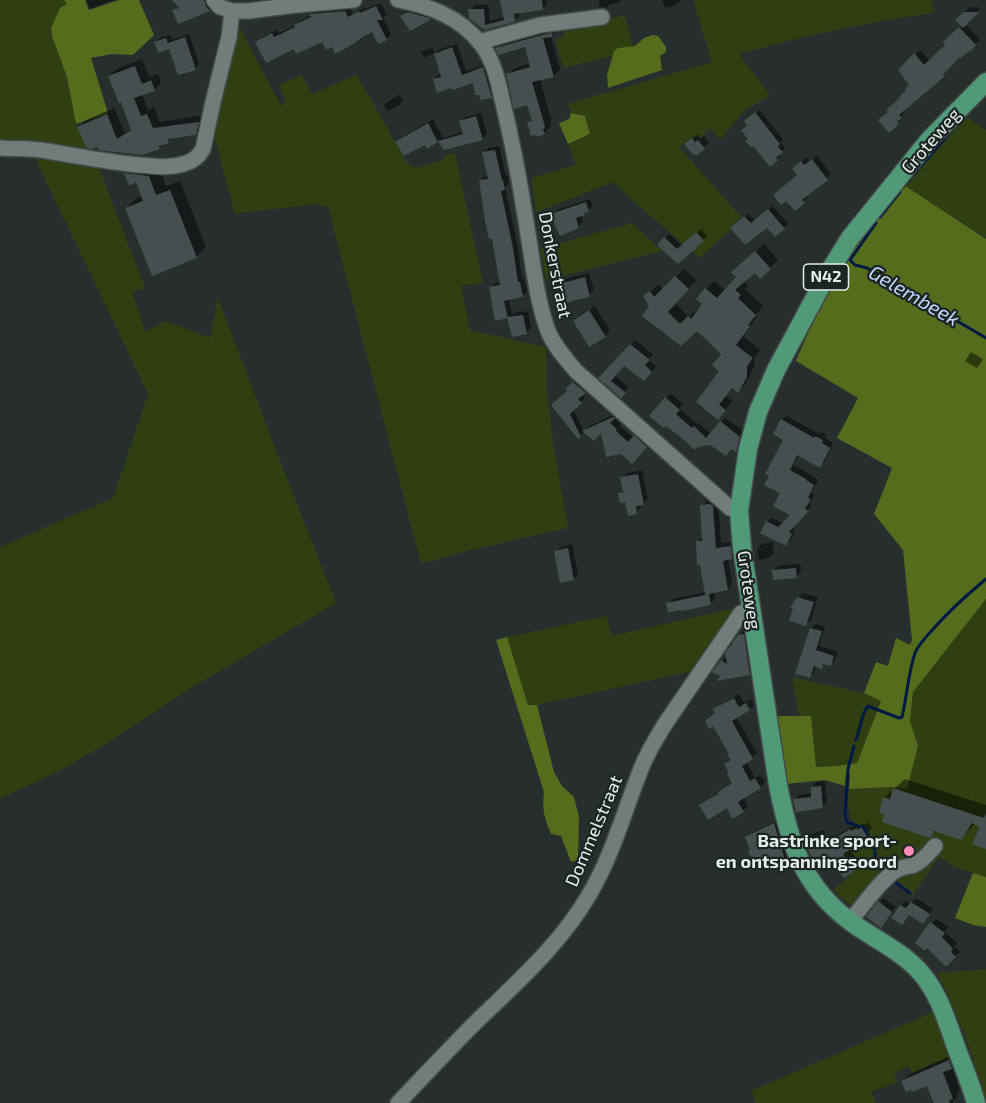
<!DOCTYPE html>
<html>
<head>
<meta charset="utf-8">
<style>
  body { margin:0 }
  canvas { display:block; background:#272e2d }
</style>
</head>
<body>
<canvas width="986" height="1103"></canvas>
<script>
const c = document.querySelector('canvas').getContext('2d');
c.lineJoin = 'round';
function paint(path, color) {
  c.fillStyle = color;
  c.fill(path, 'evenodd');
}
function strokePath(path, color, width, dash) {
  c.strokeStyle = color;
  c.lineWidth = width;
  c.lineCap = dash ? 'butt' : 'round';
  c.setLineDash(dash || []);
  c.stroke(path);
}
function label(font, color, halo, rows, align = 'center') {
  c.font = font + ' "Exo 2",sans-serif';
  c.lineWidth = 4.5;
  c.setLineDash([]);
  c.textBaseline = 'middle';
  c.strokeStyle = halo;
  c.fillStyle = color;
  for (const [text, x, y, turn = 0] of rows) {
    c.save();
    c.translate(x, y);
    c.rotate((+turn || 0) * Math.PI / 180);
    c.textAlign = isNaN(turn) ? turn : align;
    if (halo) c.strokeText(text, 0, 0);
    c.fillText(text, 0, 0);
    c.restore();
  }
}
paint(new Path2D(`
  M0 0H64L67 4 51 28 52 36 67 77 76 124 89 156 0 145Z
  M693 0H932L934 13C868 22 803 36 739 54L770 95 743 112 720 140 710 128 699 139 695 135 679 147 741 217 730 227V230L699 258 631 199 614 182 536 212 531 178 576 165 568 144 590 135 585 116 571 113 568 104 712 62Z
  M625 16 633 47H623L614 51 613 56 563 68 555 39 564 37 562 25Z
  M237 22 281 106 286 102 279 85 301 75 312 94 356 75 369 96 407 163 416 168 440 161 447 155 455 153 483 283 461 286 470 330 546 347 547 392 553 443 568 528 467 551 421 564 328 207 317 204 235 214 212 128Z
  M967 117 986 130V238L904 185Z
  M33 154 98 165 145 288 132 292 145 331 166 321 210 338 218 298 282 466 336 603 196 685 104 745 61 770 0 799V547L113 498 148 394Z
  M632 223 662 251 546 280 540 249Z
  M986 599V877L955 867 939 857 912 896 893 878 861 914 833 890 850 876 827 845 828 842 856 826C847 816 848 801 849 789L892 787 907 789 918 746 910 721 913 692Z
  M740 607 699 670 537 705H528L507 637 607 616 611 636Z
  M792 677 864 693 881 701 857 763 837 766 816 767 811 716H799Z
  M986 969V1103C976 1062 957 1011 937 973Z
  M935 1011 952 1056 912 1073 908 1066 894 1073 898 1082 871 1092 876 1103H756L751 1091Z`), '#303e12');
paint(new Path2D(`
  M64 0H85L89 10 119 0H139L154 35 133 55 112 54 91 58 108 113 76 124 67 77 52 36 51 28 60 8 67 4Z
  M653 35 658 36 666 47V52L660 56 662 70 608 88 607 75 614 51 618 48 635 46 644 38Z
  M571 113 585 116 590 134 568 144 559 123 569 119Z
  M904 185 986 239V599L913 692 910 721 918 746 907 789 892 787 849 789 850 774H846L845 786 825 780 786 784 777 716H811L816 767 837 766 857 763 881 701 864 693 876 662 888 666 896 638 910 645 912 640 903 550 874 514 892 468 837 438 858 398 796 361C813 319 836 277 861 239 874 220 890 203 904 185Z
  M507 637 528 705H537L554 772 562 786 574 797 579 817 578 860 571 862 561 836 551 834C544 817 542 810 544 792L496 640Z
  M973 873 986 877V927L973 925 955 918Z`), '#546c1b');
paint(new Path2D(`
  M87 0H114L89 9Z
  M174 0H210L213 5 210 9 179 22 174 11 179 6Z
  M501 0H547V4L543 8 519 12V16L514 20 484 29 470 10 475 5H488L490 21 505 17Z
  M599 0H622L618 3 609 5 607 8 599 6Z
  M662 0H681L676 5 665 8Z
  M381 3 386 14 383 18 391 34 386 39 373 29 361 36 356 41 336 52 333 45 322 40 295 47 257 42 261 38 277 30 279 33 296 25 300 21 312 15 311 14 316 9 350 7 353 14 364 8 365 9Z
  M970 7 981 8 965 24 980 40 947 69 948 70 944 75 903 110 905 112 901 116 903 118 889 131V112L911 85 900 70 920 50 930 61 947 45 945 42 962 26 957 20Z
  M414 8 434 14 430 18 410 29 402 16 407 11Z
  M550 28 559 29 551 36 560 69 554 76 540 79 551 120 550 121 551 126 545 133 529 123 533 119 528 103 508 75 515 68 531 63 526 45 497 48 504 41Z
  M189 34 199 64 195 69 170 47 156 42 160 38 170 35 172 40Z
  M457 44 466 71 488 64 496 92 491 96 474 81 434 79 439 74H442L435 54 440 49Z
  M432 47 434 53 424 58 421 52Z
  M142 59 149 77 158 74 161 83 154 90 142 94 148 110 154 107 160 122 205 115 203 127 195 134 172 137 159 148 98 145 79 127 86 120 114 108 125 133 132 128 122 100 109 76 117 69Z
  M399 95 403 101 398 106 387 111 384 105 389 101Z
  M760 110 783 140 780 142 785 148 779 154 780 156 770 165 750 138 749 118Z
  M481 113 487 134 482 138 444 149 439 139 437 141 425 143 397 142 401 138 433 119 443 138 463 132 461 121 465 117Z
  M698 134 701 139 704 136 709 143 696 154 691 140Z
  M499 146 506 176H508L509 184 505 187 517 243 522 278H524L527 291 522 296 509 299 512 315 514 313 528 311 531 328 526 333 510 326 509 315 507 317 490 288 495 283 501 282 480 181 485 176 488 175 484 153 488 148Z
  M817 156 831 174 807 195 808 197 795 209 799 164 807 157 810 161Z
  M135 164 159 166 166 186 180 181 206 247 196 257 127 208 136 198 143 196 137 180 126 173Z
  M590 199 593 206 581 215 583 222 579 226 561 234 552 214 557 210Z
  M773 206 788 224 784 228 736 224 749 214 755 221Z
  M701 229 707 236 678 262 659 245 669 234 683 246Z
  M764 244 778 260 770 268 755 271 743 281 748 286 745 289 763 306 755 316 757 317 743 336 760 350 755 357 754 367 746 383 738 391 733 387 726 396 733 401 718 418 723 354 697 329 681 344 651 306 645 296 659 284 663 290 684 269 696 280 675 303 689 317 697 309 699 311 704 304 706 289 714 281 726 291 738 277 742 263Z
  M589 273 594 290 589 295H558L562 290 561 284 566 279Z
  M595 306 610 331 605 336 590 345 574 321 579 316Z
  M635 340 653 354 649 360 656 366 649 375 624 364 614 375 629 387 621 396 600 378Z
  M971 352 983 359 977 368 965 361Z
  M579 378 589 387 582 394 585 398 573 409 584 431 589 426 618 413 614 418 621 424 619 425 634 438 639 432 651 442 637 457 602 431H585L580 436 553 405 569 391 567 389Z
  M671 394 683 404 679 409 698 424 699 423 711 434 725 418 744 431 740 446 736 450 711 443 697 445 695 448 666 398Z
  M787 416 819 434 821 432 827 435 825 438 833 443 824 462 819 466 799 454 793 465 810 474 818 480 811 493 814 495 809 504 812 506 791 527 795 529 791 540 786 544 767 522 772 518 784 524 793 514 782 493 785 439 782 420Z
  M642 470 648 499 643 504H640L641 508 636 513 626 500 619 494 624 489 622 478 627 473Z
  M716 499 718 501 721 543 735 542 737 553 732 558H728L732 584 727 589 714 592 715 599 710 604H668L673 599 706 592 697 542 702 537V506L707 501Z
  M772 542 774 553 769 558 759 560 757 549 762 544Z
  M572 544 578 574 574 579 556 552 561 547Z
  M800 564 801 572 796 577 773 571 778 566Z
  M803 593 818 597 811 620 806 624 798 598Z
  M816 624 825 627 819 646 838 652 835 660 831 665 825 663 821 667 816 666 814 672 809 677 811 628Z
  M748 630 754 669 749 674 720 679 722 661 727 656 739 636 744 631Z
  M739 694 744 703 751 699 754 705 749 709 736 717 757 753 746 761 755 778 760 775 765 782 760 787 743 797 748 806 743 811 728 806 701 805 733 782 731 772 726 764 731 759 730 754 715 709 720 705Z
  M905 779 986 805V847L982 826 975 822 971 828 960 839 936 831 931 835 886 813 884 798Z
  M825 781 827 802 822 807 795 800 799 795 813 793 812 787 817 782Z
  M779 820 791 856 786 861 775 867 773 862 752 849 747 838 752 833Z
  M868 822 872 828 869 831 870 832 864 838 849 848 860 864 845 876 826 852 806 840 812 834 824 830 826 838 831 835 833 838 857 824 858 826 863 823 865 825Z
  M884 898 896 907 881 926 879 902Z
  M916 898 933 909 923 922 901 906 905 901 910 904Z
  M936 919 949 927 945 932 957 943 954 946 960 952 946 965 932 923Z
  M957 1053 959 1060 952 1067 960 1090 957 1093 958 1096 951 1103H935L928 1084 903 1081 910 1074Z`), '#0007');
strokePath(new Path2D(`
  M902 188 947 136
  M880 217 900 192
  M876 223 850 260 855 265 867 268 986 338
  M856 740C860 731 861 713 868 706L899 718 902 717C907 696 908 674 915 653 919 643 928 635 935 627 951 609 968 594 986 579
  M854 746 848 769 845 816 847 822 864 828 875 850
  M875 853V861L883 873
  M894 881 910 893`), '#001a44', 3);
paint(new Path2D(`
  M172 0H204L206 6 210 11 178 24 172 10 179 8Z
  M500 0H542L543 10 514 14 515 22 484 30 469 18 468 9H484L485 25 504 20Z
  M376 6 383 20H377L387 40 378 44 372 32 356 41 357 42 335 54 332 47 326 50 322 42 296 54 294 49 266 63 255 42 272 33 274 37 295 27 294 25 311 17 309 14 345 11 348 17 359 11 360 13Z
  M408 12 429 18 430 20 410 31 400 16Z
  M964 12H979L963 28 955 20Z
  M959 27 976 45 970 52 969 51 961 58 960 57 943 75 945 76 899 115 902 118 897 122 899 124 889 133 878 120 888 112 886 110 900 98 899 97 906 90 905 89 909 85 898 70 914 53 924 65 945 45 943 42Z
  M552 33V37L543 38 554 77 532 82 544 123 545 128 543 129 545 134 537 137 536 135 531 136 527 122 532 121 527 105 514 109 506 74 530 67 525 47 499 55 495 48 542 35Z
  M185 37 196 70 178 75 169 49 158 53 154 42 166 38 168 43Z
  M452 47 462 75 483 67 492 98 480 100 479 95H475L473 83 453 90 450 88 437 93 433 79 441 77 434 54Z
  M135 66 142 84 151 80 155 91 134 98 141 116 147 114 153 128 199 122 196 135 168 139 169 143 159 146 160 149 142 155 99 150 97 147 93 149 86 148 77 127 107 114 117 139 131 130 121 102 119 103 108 76Z
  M755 112 780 144 778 147 783 152 776 158 778 160 770 167 753 146 751 147 745 141 748 139 741 130 747 126 744 121Z
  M476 116 483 140 444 150 438 141 463 134 459 121Z
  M428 123 438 142 427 149 425 145 404 156 395 142Z
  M692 138 695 142 698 140 705 149 696 156 695 154 693 155 684 144Z
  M495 150 502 180H503L505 190 501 191 513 248 518 282H520L523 297 504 301 508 318 495 321 489 287 500 285 492 239H489L485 221 479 180 488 179 482 152Z
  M812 159 828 180 802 200 805 203 795 211 786 201 781 205 773 195 797 175 792 169 801 161 804 165Z
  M124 173 149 176 156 195 170 190 197 258 152 276 125 208 143 201 136 182 129 186Z
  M586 202 589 212 584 213V215L576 218 579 228 560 236 550 214Z
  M768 209 785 229 775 237 767 228 745 245 730 228 744 216 751 223Z
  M696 232 704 241 678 264 657 245 664 237 677 249Z
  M755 251 771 269 760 279 755 273 735 290 741 295 738 298 756 315 748 325 750 326 736 345 753 358 747 366V377L738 393 732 388 719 405 726 410 718 420 696 402 719 371 712 365 721 354 697 331 681 346 642 316 649 306 643 296 650 291 654 297 675 276 689 289 668 312 680 324 688 316 691 319 702 304 696 299 705 288 717 298 736 277 731 272Z
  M585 277 590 297 571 301 569 303 565 302 559 304 556 294 561 293 559 284Z
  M589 310 606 337 589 347 573 321Z
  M523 315 527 334 512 337 507 317Z
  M630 344 650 360 645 365 652 372 644 381 624 366 611 381 626 393 621 398 598 378Z
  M573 382 586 393 578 399 582 403 570 414 581 437 578 439 551 405 567 391 565 389Z
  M665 397 680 410 676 414 692 428 694 426 706 438 720 421 740 437 736 452 731 449 726 456 710 445 698 447 694 450 689 444 666 426 664 428 649 416Z
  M613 417 615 418 610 423 617 429 616 431 628 442 634 435 647 447 632 464 621 454 606 457 601 433 594 441 582 431Z
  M781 419 814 438 815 436 823 440 822 443 830 448 820 468 797 455 790 470 806 479V480L814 485 808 498 811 499 805 509 809 511 789 532 792 534 786 546 760 533 766 521 778 527 790 515 773 506 780 493 764 485 769 476 765 474 783 440 773 434Z
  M638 474 644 505 636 506 637 514 628 516 625 502 620 503 618 493 623 492 620 477Z
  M710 504 713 506 716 548 731 546 732 559 723 561 728 590 709 594 711 605 682 611 678 610 668 613 666 603 705 595 700 565H697L696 541H702L700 505Z
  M568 548 574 580 560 583 554 551Z
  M796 568 797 578 773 580 772 570Z
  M797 597 814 602 806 626 789 621 793 608H790Z
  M810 628 822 631 816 650 834 656 831 666 823 664 822 669 814 666 810 678 795 674Z
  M744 634 750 675 717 681 720 676 712 672 721 660 727 664 725 653 731 645H733L732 643 738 635Z
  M734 698 739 707 746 703 750 710 732 721 753 759 742 766 750 781 755 778 761 788 738 802 744 812 732 819 727 808 708 820 699 805 718 794 717 793 732 783 727 774 729 773 724 764 731 760 727 755 729 754 713 726 709 729 705 721 715 713 713 709Z
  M821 786 823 808 796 812 793 799 811 797V787Z
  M893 788 984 818 986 813V849L972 844 980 827 972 823 961 840 934 831 932 837 930 838 882 822 884 814 879 813 883 797 890 799Z
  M774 823 786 863 774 869 772 864 758 871 748 851 750 850 745 837Z
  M861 827 867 836 863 838 865 840 843 854 854 871 844 878 826 854 813 860 804 840 818 836 820 843 825 840 827 843 850 829 851 831 857 828 858 830Z
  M878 901 892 912 881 928 866 917Z
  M911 902 930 914 923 924 909 915 902 925 891 918 900 905 906 908Z
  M930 922 945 933 942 937 953 949 951 952 956 957 946 967 927 948 925 951 915 943Z
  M949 1060 952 1069 943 1072 953 1099 949 1100 950 1103H934L927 1086 912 1092 911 1090 906 1092 901 1081Z`), '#474e50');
const minor = new Path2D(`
  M214 0 220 7 232 11H248L296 5 354 0
  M398 0C430 6 460 17 481 44 496 63 499 88 505 112 514 150 521 189 527 228 533 262 536 298 548 331 554 346 566 359 576 371L730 508 739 511
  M479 42 540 25 602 17
  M1 148C16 149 32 148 47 151 78 156 108 162 140 165 155 166 171 169 186 163 194 161 199 156 203 149L213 102 229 37 232 11
  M850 921C863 906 880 881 895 871 901 867 907 867 914 865 923 861 929 853 935 846
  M398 1103C423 1077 448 1050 474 1024 515 984 560 945 589 895 613 855 625 808 643 764 649 750 657 737 665 724L741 613 752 611`);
const major = new Path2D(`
  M976 1103C971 1084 963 1066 956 1047 947 1021 939 994 921 973 902 951 874 939 851 922 802 886 789 841 778 785L742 548 739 511 748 449 758 412 776 370 826 277 850 238 930 139 986 82`);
strokePath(minor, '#444949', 18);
strokePath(major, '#444949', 21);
strokePath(minor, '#737b7b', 15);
strokePath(major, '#509a77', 18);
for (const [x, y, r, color] of [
  [909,851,6,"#ff8eba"]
]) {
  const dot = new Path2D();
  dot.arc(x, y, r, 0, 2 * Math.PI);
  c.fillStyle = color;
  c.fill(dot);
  strokePath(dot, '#1d2424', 2);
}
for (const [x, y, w] of [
  [826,277,45]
]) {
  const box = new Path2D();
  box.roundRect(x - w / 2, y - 13, w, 26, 4.5);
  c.fillStyle = '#1d2424';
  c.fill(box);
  strokePath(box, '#e7ecec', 1.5);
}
label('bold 16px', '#e7ecec', null, [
  ["N42",826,277]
]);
label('18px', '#e7ecec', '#1d2424', [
  ["Groteweg",931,141,-49],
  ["Donkerstraat",555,265,79],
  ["Groteweg",749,590,82],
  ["Dommelstraat",594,831,-67]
]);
label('bold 18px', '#e7ecec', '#1d2424', [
  ["Bastrinke sport-",897,841],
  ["en ontspanningsoord",897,862]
], 'right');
label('italic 20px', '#bfd8fb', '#1d2424', [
  ["Gelembeek",914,296,30]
]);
</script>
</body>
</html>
